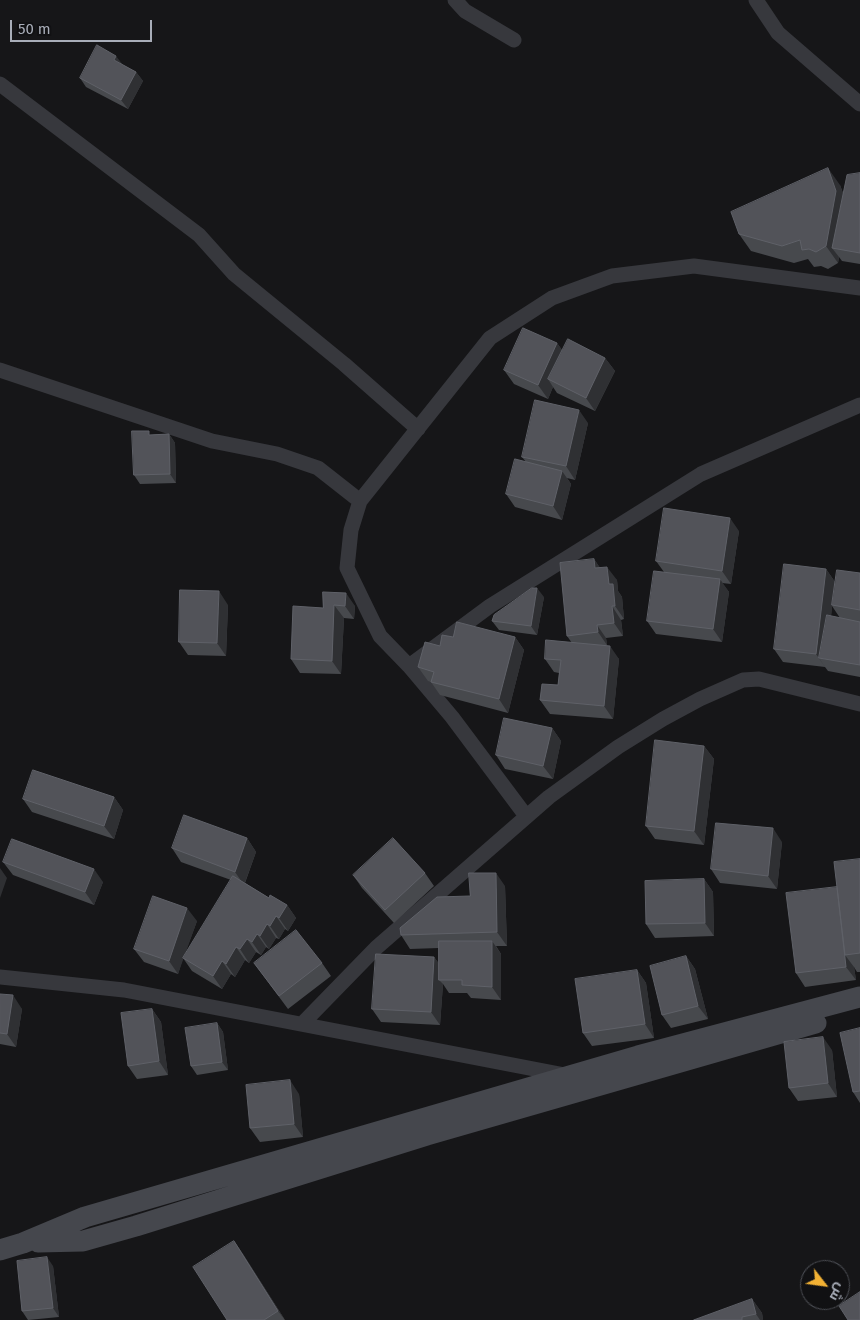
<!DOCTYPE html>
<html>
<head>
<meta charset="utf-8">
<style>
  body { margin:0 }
  #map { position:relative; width:860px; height:1320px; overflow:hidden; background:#161618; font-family:"Fira Sans",Cairo,sans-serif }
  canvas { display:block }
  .north { position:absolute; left:800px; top:1260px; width:50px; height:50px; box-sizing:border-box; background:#111113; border:1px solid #4d4f55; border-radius:50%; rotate:120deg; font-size:14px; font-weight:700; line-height:20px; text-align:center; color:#a8adb8 }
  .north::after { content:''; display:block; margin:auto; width:18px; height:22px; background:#f2b134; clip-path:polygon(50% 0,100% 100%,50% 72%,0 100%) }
  .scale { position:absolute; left:10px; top:20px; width:142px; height:22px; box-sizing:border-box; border:2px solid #a8adb8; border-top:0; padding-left:6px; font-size:15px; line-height:18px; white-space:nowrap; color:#a8adb8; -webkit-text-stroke:4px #111113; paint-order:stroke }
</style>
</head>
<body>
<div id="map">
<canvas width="860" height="1320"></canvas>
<div class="north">ش</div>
<div class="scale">50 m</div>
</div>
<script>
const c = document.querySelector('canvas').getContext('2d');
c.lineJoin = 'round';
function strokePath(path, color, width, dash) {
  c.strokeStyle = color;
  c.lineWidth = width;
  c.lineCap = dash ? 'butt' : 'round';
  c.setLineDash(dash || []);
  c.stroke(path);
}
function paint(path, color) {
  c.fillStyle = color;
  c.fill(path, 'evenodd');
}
strokePath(new Path2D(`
  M455 0 465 11 514 40
  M756 0 778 33 860 104
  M0 84 199 235 234 274 344 364 418 429
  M0 370 212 441 277 454 318 468 360 501
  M409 666 380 636 347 568 351 530 360 501 490 338 552 298 612 276 694 266 860 288
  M526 816 452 717 409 666 490 606 701 474 860 405
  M0 977 124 990 565 1075
  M302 1024 376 948 549 797 618 747 663 719 700 699 743 680 759 679 860 704`), '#37383d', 15);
strokePath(new Path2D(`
  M38 1242 83 1241 136 1226 427 1135 816 1023
  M0 1250 23 1243 85 1217 638 1056 860 997`), '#45474d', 21);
paint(new Path2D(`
  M123 65 136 72 143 81 128 109 86 87 80 78Z
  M860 173V264L842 261 839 257 838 263 828 269 821 266 814 267 808 259 794 263 751 251 739 234 840 185 843 193Z
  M557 343 562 350 605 358 615 371 595 411 557 393 553 387 548 399 514 384 504 370Z
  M588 423 575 480 567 478 571 484 562 520 515 507 506 494 526 462 522 457Z
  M169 434 175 443 176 483 140 484 134 475 152 435Z
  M739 531 731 584 722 583 729 592 722 642 656 634 647 621 664 572 656 561Z
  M594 559 600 568 617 580 618 591 622 597 624 619 621 620 623 636 606 638 607 645 605 646 619 659 613 719 550 714 540 700 558 685 559 673 554 672 545 659 572 643 567 636Z
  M826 569 835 582 833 597 860 573V677L828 671 825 667 783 662 774 649ZM832 606 840 618 831 616Z
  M323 592 355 606 354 619 344 618 341 674 300 673 291 659 323 608Z
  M544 597 537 635 499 630 492 621Z
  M228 605 226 656 188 655 179 642Z
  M453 637H515L524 650 508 713 440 695 431 682 428 681 418 667 440 646Z
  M552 728 561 741 553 779 505 769 496 755Z
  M704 746 714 759 704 845 655 839 646 826Z
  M114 797 123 810 114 839 32 812 23 799Z
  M247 838 256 852 245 883 269 898 287 905 296 918 288 931 285 929 279 939 276 938 269 949 266 947 261 955 256 952 249 963 245 960 235 977 231 974 222 989 192 971 183 958 178 974 144 962 134 949 197 921 184 956 231 880 181 862 172 848Z
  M782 842 777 889 720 883 711 869Z
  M860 859V972H857L854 967 856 980 805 987 796 973Z
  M3 862 103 882 94 905 13 875Z
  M425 873 434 886 394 923 362 888 353 875Z
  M704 879 713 892 714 936 655 938 646 924Z
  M505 886 507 946H496L501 954V1000L471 998 467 993H449L443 984 440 1025 381 1022 372 1009 434 957 439 964V948L410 949 401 935 470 896Z
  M686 956 695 969 708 1019 671 1028 662 1015Z
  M254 963H322L331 976 288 1009Z
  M637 970 646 983 654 1038 592 1046 583 1033Z
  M0 994 22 1009 16 1047 0 1044Z
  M152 1009 161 1022 168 1075 137 1079 128 1066Z
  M217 1023 223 1032 228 1070 197 1075 191 1066Z
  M860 1028V1103L853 1092Z
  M832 1050 837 1097 798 1101 789 1088Z
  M299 1094 303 1137 260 1142 250 1128Z
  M234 1241 243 1254 285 1320H227Z
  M53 1266 59 1317 28 1320 22 1311Z
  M752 1299 762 1313 763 1320H694Z`), '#47494d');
paint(new Path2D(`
  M116 56 123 65 114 60Z
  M136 72 143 81 128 109 121 100Z
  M828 168 840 185 848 208 832 248 839 257 838 263 826 246Z
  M557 343 566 356 548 379 553 387 548 399 538 385Z
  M605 358 615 371 595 411 586 398Z
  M579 410 588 423 575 480 566 466Z
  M169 434 175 443 176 483 170 474Z
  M562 471 571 484 562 520 553 506Z
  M730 518 739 531 731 584 722 571Z
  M594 559 603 572 595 568Z
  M607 567 617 580 618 591 622 597 624 619 615 606 609 584Z
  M826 569 835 582 826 659 819 658 825 667 816 654Z
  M720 579 729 592 722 642 713 629Z
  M537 588 544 597 537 635 531 626Z
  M219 591 228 605 226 656 217 643Z
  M346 593 355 606 354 619 345 606Z
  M334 605 344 618 341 674 332 661Z
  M612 606 621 620 623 636 614 623Z
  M597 625 606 638 607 645 598 632Z
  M515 637 524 650 508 713 499 699Z
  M610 646 619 659 613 719 604 706Z
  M552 728 561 741 553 779 543 766Z
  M704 746 714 759 704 845 694 831Z
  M114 797 123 810 114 839 104 826Z
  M773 828 782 842 777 889 768 876Z
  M247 838 256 852 244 885 235 872Z
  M0 868 7 878 0 898Z
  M94 869 103 882 94 905 85 892Z
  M496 873 505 886 507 946 497 932Z
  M704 879 713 892 714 936 705 923Z
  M837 887 845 955 854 967 856 980 846 967Z
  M287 905 296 918 288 931 279 918Z
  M187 908 197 921 178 974 169 961Z
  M276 916 285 929 279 939 270 926Z
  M267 924 276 938 269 949 260 936Z
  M257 934 266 947 261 955 252 942Z
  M247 939 256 952 249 963 240 949Z
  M492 941 501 954V1000L492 987Z
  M236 947 245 960 235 977 226 964Z
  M686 956 695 969 708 1019 698 1006Z
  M434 957 444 970 439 980 443 984 440 1025 431 1012Z
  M222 961 231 974 222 989 213 976Z
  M637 970 646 983 654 1038 645 1024Z
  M13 995 22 1009 16 1047 7 1034Z
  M152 1009 161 1022 168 1075 159 1061Z
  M217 1023 223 1032 228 1070 222 1062Z
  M823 1037 832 1050 837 1097 828 1083Z
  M290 1080 299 1094 303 1137 294 1124Z
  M234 1241 243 1254 285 1320 278 1311Z
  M47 1257 53 1266 59 1317 53 1308Z
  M752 1299 762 1313 763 1320H760L756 1314Z`), '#2f3033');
const building = new Path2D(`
  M97 45 116 56 114 60 136 72 121 100 80 78Z
  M828 168 836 191 826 246 816 252 809 249 802 250 800 240 782 246 739 234 731 212Z
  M860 173V253L832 248 847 175Z
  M523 328 557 343 538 385 504 370Z
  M568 339 605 358 586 398 548 379Z
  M535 400 579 410 566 466 522 457Z
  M132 431H149V435L169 434 170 474 134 475Z
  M515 459 562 471 553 506 506 494Z
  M664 508 730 518 722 571 656 561Z
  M594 559 595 568 607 567 609 584H613L615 606H612L614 623 597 625 598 632 567 636 560 563Z
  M784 564 826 569 816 654 774 649Z
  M837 570 860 573V610L832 605Z
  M654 571 720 579 713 629 647 621Z
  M532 588H537L531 626 492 621 494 615Z
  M180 590 219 591 217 643 179 642Z
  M323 592 346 593 345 606 334 605 332 661 291 659 293 606 323 608Z
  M827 615 860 622V665L819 658Z
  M457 622 515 637 499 699 431 682 434 672 418 667 425 642 440 646 442 635 453 637Z
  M546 640 610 646 604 706 540 700 542 684 558 685 561 660 545 659Z
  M504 718 552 728 543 766 496 755Z
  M655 740 704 746 694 831 646 826Z
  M33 770 114 797 104 826 23 799Z
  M184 815 247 838 235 872 172 848Z
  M716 823 773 828 768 876 711 869Z
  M393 838 425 873 385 910 353 875Z
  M12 839 94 869 85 892 3 862Z
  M860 859V953L845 955 834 862Z
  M469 873H496L497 932 401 935 400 928 437 897 470 896Z
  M233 876 269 898 270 895 287 905 279 918 276 916 270 926 267 924 260 936 257 934 252 942 247 939 240 949 236 947 226 964 222 961 213 976 183 958Z
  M704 879 705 923 646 924 645 881Z
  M837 887 846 967 796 973 786 893Z
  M153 896 187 908 169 961 134 949Z
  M296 930 322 963 279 996 254 963Z
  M439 941H492V987L462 985V980H439Z
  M376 954 434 957 431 1012 372 1009Z
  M686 956 698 1006 662 1015 650 966Z
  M637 970 645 1024 583 1033 575 979Z
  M0 994 13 995 7 1034 0 1033Z
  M152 1009 159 1061 128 1066 121 1013Z
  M217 1023 222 1062 191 1066 185 1028Z
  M860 1028V1091L853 1092 840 1033Z
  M823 1037 828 1083 789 1088 784 1042Z
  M290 1080 294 1124 250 1128 246 1085Z
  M234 1241 278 1311 264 1320H227L193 1267Z
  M47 1257 53 1308 22 1311 17 1261Z
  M860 1292V1320H848L839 1306Z
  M752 1299 756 1314 742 1317V1320H694Z`);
paint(building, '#525359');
strokePath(building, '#5f6168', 1);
</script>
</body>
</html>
